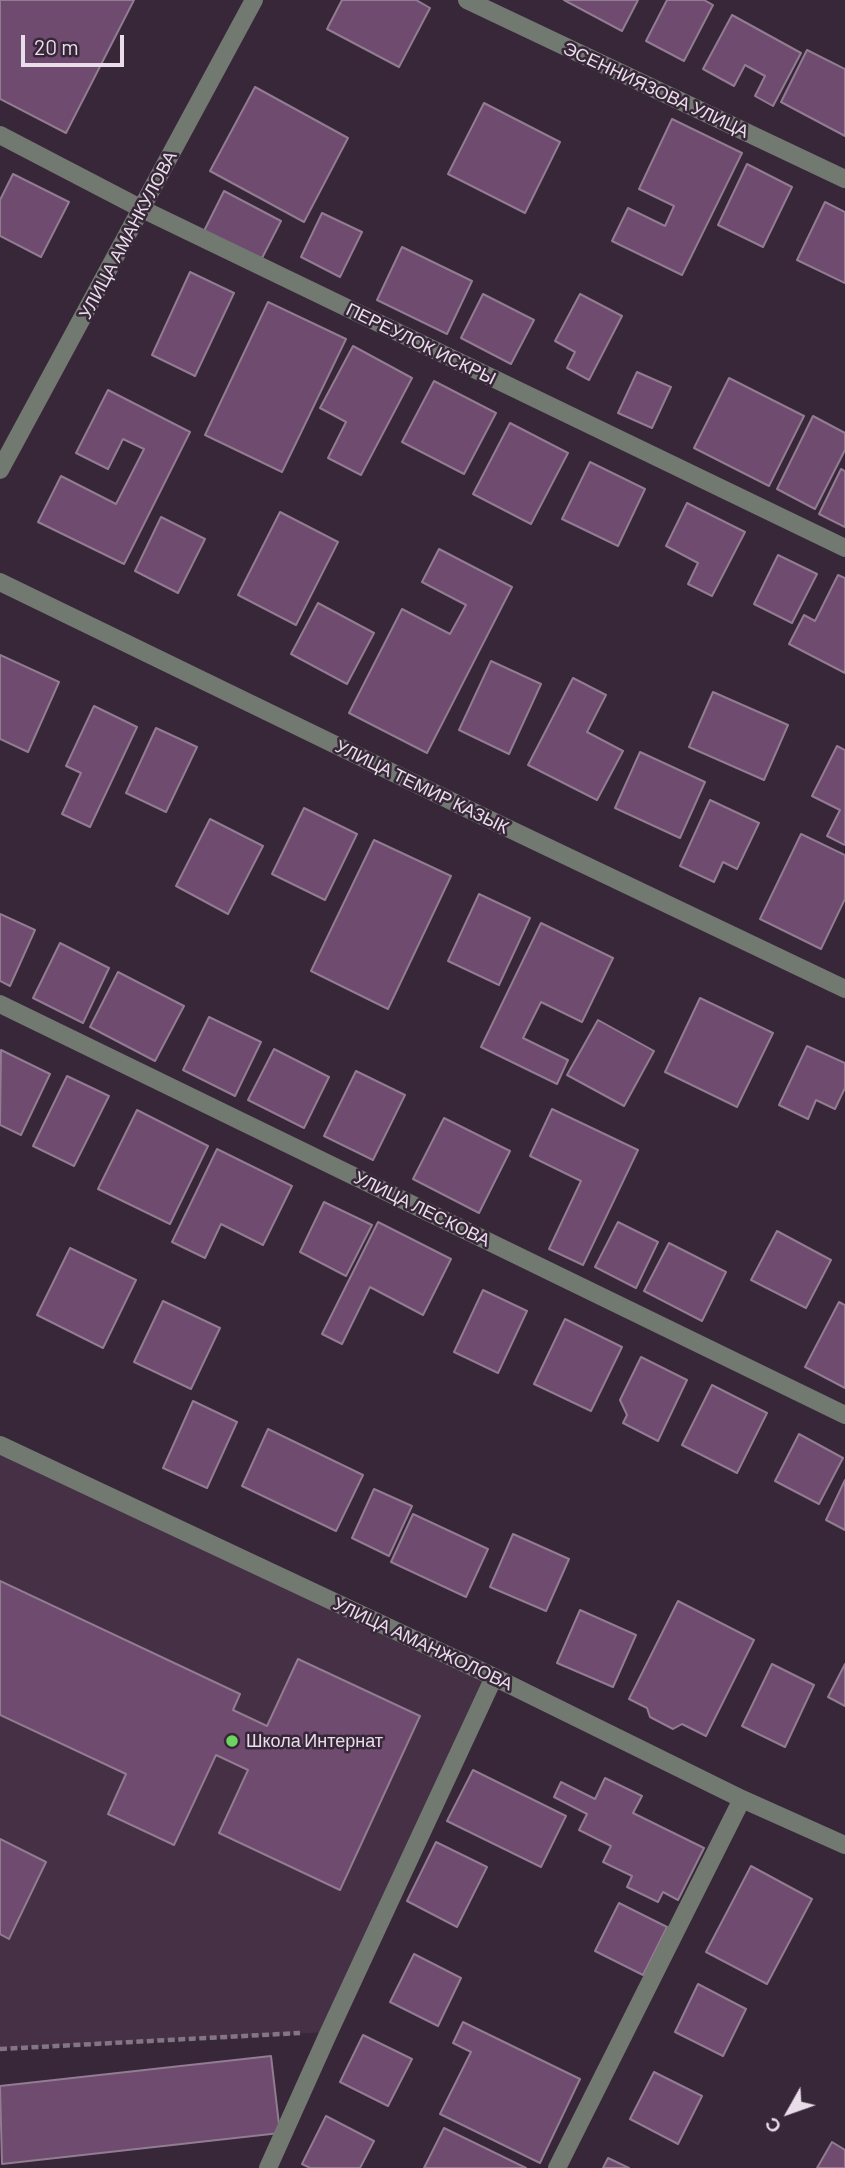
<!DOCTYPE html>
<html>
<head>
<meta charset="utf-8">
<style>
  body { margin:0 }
  #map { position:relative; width:845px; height:2168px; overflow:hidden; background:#382739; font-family:Barlow,sans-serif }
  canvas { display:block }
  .north { position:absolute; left:754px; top:2077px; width:70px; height:70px; -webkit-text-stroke:5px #382739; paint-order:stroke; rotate:230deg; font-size:19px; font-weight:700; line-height:28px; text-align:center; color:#e8dde9 }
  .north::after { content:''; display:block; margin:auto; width:24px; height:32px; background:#e8dde9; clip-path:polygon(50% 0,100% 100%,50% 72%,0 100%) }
  .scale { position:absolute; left:21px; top:35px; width:103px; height:32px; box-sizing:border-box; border:4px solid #e8dde9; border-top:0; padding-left:9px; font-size:21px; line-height:24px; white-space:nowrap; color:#e8dde9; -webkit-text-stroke:5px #382739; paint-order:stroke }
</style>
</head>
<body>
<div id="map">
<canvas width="845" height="2168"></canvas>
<div class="north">С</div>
<div class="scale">20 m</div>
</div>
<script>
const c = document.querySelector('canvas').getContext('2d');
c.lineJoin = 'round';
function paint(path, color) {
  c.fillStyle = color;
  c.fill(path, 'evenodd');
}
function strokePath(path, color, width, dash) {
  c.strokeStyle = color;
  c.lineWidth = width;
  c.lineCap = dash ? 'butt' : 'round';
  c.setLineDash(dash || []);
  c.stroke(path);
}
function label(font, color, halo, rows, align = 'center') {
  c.font = font + ' Barlow,sans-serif';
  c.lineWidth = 5;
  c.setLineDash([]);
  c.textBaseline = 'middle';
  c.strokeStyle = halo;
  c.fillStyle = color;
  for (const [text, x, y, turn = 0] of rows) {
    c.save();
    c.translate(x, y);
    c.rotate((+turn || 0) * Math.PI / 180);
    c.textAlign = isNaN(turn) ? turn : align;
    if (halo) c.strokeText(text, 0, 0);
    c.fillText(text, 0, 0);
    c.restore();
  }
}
paint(new Path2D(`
  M0 1445 494 1677 329 2032 0 2049Z`), '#453046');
const building = new Path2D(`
  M0 0H134L66 133 0 99Z
  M342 0H416L430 8 399 67 327 29Z
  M564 0H638L622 31Z
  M667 0H704L713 5 684 61 646 41Z
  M732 15 801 53 773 106 755 96 765 76 745 65 734 86 703 69Z
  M807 50 845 69V136L781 102Z
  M255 87 348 138 304 222 210 171Z
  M484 103 560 142 525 213 448 174Z
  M672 119 742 153 682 275 612 241 628 208 665 226 674 206 639 189Z
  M747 164 792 187 763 247 718 225Z
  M13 174 69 202 41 257 0 236V200Z
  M224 191 281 221 260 262 203 233Z
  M825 202 845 212V283L797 260Z
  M322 213 362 232 340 277 301 257Z
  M402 247 472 281 447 334 377 300Z
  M190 272 234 293 195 376 152 355Z
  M483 294 534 320 511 364 461 338Z
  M580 294 622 316 589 380 567 368 575 352 555 341Z
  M268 302 346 339 282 472 205 435Z
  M353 346 412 378 361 475 328 458 346 422 320 408Z
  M637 372 671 387 652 428 618 413Z
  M729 378 804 416 769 486 694 448Z
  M434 381 496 413 464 474 402 442Z
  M108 390 190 432 124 564 38 522 61 476 116 504 144 449 123 439 108 469 76 453Z
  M813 416 845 433V450L815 509 777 489Z
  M510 423 568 453 531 524 473 494Z
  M590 462 645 489 618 546 562 519Z
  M841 469 845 471V527L819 514Z
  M687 503 745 532 712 596 688 584 698 563 666 546Z
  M280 512 338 542 296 625 238 595Z
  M161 517 205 539 178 593 135 571Z
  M439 549 512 587 427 753 349 713 402 609 450 634 466 605 422 582Z
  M778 555 817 574 792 623 754 604Z
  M838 575 845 578V673L789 644 804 615 815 621Z
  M318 603 374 633 347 684 291 654Z
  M0 655 59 682 28 752 0 739Z
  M491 661 541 684 509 754 459 730Z
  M573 678 606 695 587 732 623 751 597 800 528 765Z
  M713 692 788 725 764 780 689 747Z
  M94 706 137 727 90 827 62 814 81 773 66 766Z
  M156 728 197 747 166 812 126 793Z
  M837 746 845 750V845L827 836 840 810 812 796Z
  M640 752 705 782 680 838 615 808Z
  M710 800 759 823 737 869 723 862 714 882 680 866Z
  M304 808 357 834 325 900 272 874Z
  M210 819 263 846 228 914 176 886Z
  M801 834 845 855V899L821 949 760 919Z
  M374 840 451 876 388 1009 311 971Z
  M479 894 530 918 499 985 448 961Z
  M0 914 35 930 10 986 0 981Z
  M541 923 613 958 582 1022 541 1002 523 1038 568 1060 557 1084 481 1047Z
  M60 943 109 968 83 1023 33 998Z
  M118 972 184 1006 155 1061 90 1027Z
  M700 998 773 1033 737 1107 665 1072Z
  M209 1017 261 1042 235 1096 183 1070Z
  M598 1020 654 1051 624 1106 567 1075Z
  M807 1046 845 1063V1088L835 1109 816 1100 808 1119 779 1105Z
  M274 1049 329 1077 304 1128 248 1100Z
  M1 1050 50 1074 21 1135 0 1125Z
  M356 1071 405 1095 373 1160 324 1136Z
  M67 1076 109 1096 74 1166 33 1146Z
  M552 1109 638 1150 583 1265 549 1249 581 1181 530 1156Z
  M137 1110 208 1146 170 1224 98 1189Z
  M444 1118 510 1151 479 1213 413 1179Z
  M217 1149 292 1186 263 1245 221 1224 205 1258 172 1242Z
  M324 1202 372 1225 346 1276 300 1252Z
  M378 1222 451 1259 423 1315 370 1287 342 1344 322 1334Z
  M618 1222 658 1242 636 1288 595 1267Z
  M777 1231 831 1260 806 1308 751 1280Z
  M669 1243 726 1272 702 1321 644 1291Z
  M70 1248 136 1280 103 1348 37 1315Z
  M483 1290 527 1311 498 1373 454 1352Z
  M163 1301 220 1328 191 1389 134 1362Z
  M839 1302 845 1305V1388L805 1367Z
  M565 1319 622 1347 591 1411 534 1384Z
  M641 1357 687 1380 658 1441 623 1423 627 1415 620 1400Z
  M712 1385 767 1413 737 1473 682 1445Z
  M193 1401 237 1422 207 1488 163 1468Z
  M268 1429 363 1475 336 1531 242 1486Z
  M799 1434 843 1458 819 1504 775 1481Z
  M845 1480V1530L826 1520Z
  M374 1489 412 1506 389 1556 352 1538Z
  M413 1514 488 1549 466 1597 391 1562Z
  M513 1534 569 1559 546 1611 490 1587Z
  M0 1581 240 1694 233 1710 267 1726 298 1659 420 1716 340 1890 219 1833 248 1770 216 1755 174 1845 108 1814 126 1774 0 1715Z
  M678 1601 754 1640 706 1736 682 1724 673 1729 650 1717 647 1708 629 1699Z
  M580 1610 636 1635 613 1687 557 1663Z
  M772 1664 814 1685 785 1747 742 1726Z
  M845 1664V1706L828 1697Z
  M473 1770 566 1816 541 1867 447 1821Z
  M605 1778 642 1796 633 1813 704 1848 678 1900 663 1892 658 1902 627 1887 632 1876 603 1862 611 1846 579 1830 587 1814 554 1797 561 1782 595 1799Z
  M0 1839 46 1862 9 1939 0 1934Z
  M436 1842 487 1867 457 1927 407 1901Z
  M751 1866 812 1899 767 1984 706 1952Z
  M619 1903 667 1927 643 1975 595 1951Z
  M414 1954 461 1978 438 2026 390 2002Z
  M698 1984 746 2009 723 2056 675 2032Z
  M463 2022 580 2079 540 2163 440 2114 471 2052 453 2043Z
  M363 2035 412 2059 388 2106 340 2082Z
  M271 2056 280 2133 2 2164 0 2086Z
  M654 2072 702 2096 678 2144 630 2119Z
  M326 2116 374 2141 360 2168H310L302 2164Z
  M444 2128 526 2168H424Z
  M832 2142 845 2150V2168H817Z
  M608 2158 629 2168H603Z`);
paint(building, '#6f4b70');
strokePath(building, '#917c91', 2);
strokePath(new Path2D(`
  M0 2049 300 2033`), '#837584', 4.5, [7, 3.5]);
strokePath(new Path2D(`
  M467 0 845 179
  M0 135 142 209 845 548
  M0 470 254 0
  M0 582 478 814 845 989
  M0 1004 845 1415
  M0 1445 494 1677 742 1799 845 1845
  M268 2168 329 2032 494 1677
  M557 2168 742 1799`), '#717970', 18);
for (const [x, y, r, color] of [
  [232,1741,7,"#6dd361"]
]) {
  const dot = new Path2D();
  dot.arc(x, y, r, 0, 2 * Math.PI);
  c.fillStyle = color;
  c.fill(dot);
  strokePath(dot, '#382739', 2.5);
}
label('18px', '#e8dde9', '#382739', [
  ["ЭСЕННИЯЗОВА УЛИЦА",656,90,25],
  ["УЛИЦА АМАНКУЛОВА",128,235,-62],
  ["ПЕРЕУЛОК ИСКРЫ",421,344,26],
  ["УЛИЦА ТЕМИР КАЗЫК",422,787,26],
  ["УЛИЦА ЛЕСКОВА",422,1209,26],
  ["УЛИЦА АМАНЖОЛОВА",423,1644,25]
]);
label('18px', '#e8dde9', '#382739', [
  ["Школа Интернат",246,1741]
], 'left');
</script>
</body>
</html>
